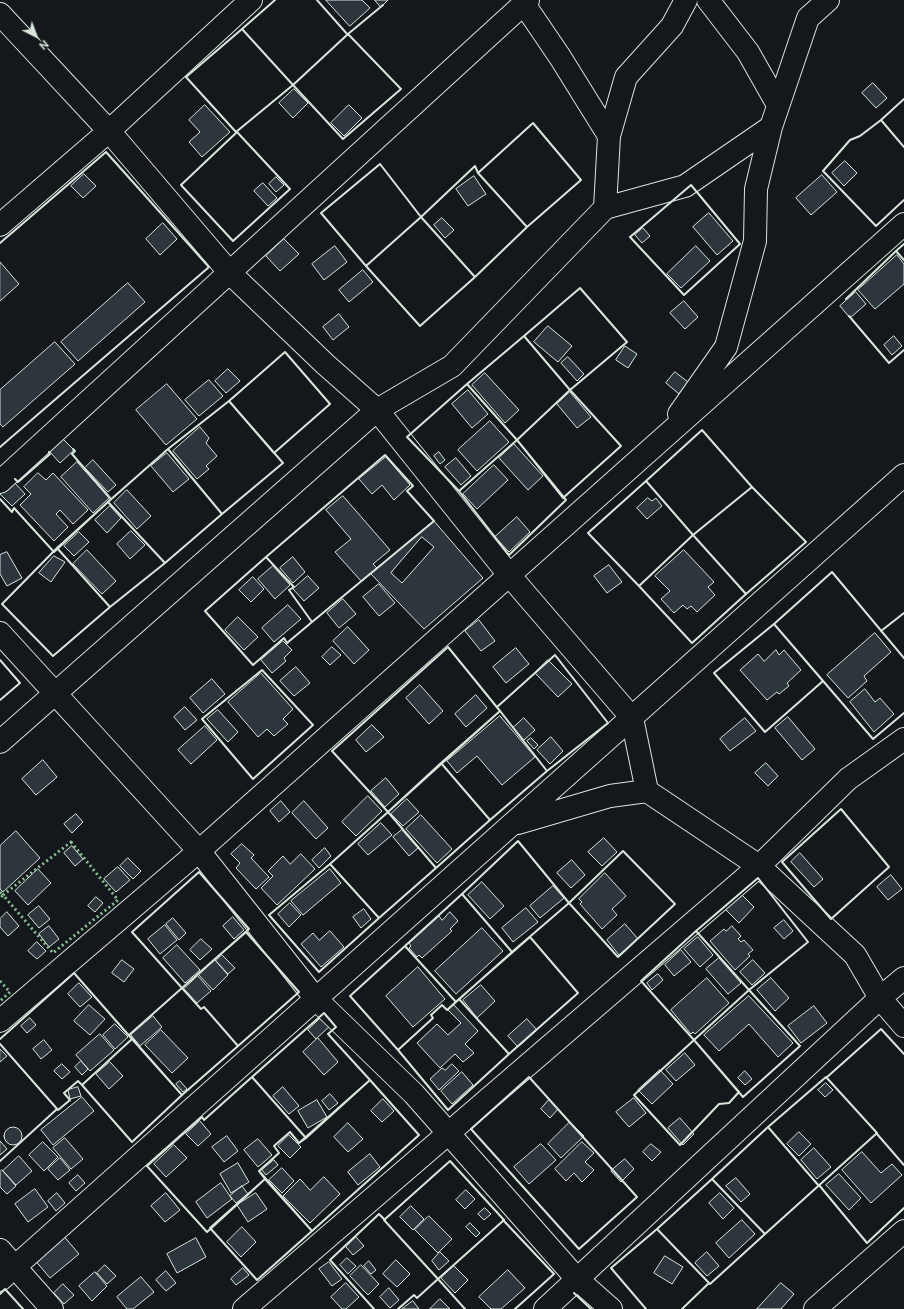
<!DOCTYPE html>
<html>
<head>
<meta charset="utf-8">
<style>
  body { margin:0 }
  #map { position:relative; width:904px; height:1309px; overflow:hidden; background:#14181c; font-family:Ubuntu,sans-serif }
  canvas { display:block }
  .north { position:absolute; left:16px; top:16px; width:40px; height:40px; -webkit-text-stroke:3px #14181c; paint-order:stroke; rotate:138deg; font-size:11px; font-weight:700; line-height:16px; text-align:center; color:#d8e6dc }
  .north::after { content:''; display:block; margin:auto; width:14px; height:18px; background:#d8e6dc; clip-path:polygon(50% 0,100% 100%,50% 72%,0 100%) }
</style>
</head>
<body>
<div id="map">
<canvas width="904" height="1309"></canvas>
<div class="north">N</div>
</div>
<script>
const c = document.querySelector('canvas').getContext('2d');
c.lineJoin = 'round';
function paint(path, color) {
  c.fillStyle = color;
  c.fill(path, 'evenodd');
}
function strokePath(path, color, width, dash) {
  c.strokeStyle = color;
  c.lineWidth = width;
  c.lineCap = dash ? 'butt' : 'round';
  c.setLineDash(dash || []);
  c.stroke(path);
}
const building = new Path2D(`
  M326 0H362L370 8 350 26Z
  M375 0H388L381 7Z
  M873 83 887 98 876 108 862 93Z
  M294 89 308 103 293 118 279 103Z
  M205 105 230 132 202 157 189 142 200 132 189 120Z
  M349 105 362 118 344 136 331 123Z
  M845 161 857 173 844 186 832 173Z
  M84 174 96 186 83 198 71 186Z
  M822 175 837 192 811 215 796 198Z
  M474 176 486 194 468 206 456 189Z
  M276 177 284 185 276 192 269 184Z
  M263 183 277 198 268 206 254 191Z
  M709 213 733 241 717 255 693 227Z
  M442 218 454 230 445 238 434 225Z
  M163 223 177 239 160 255 146 239Z
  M643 228 650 236 642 243 635 235Z
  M284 239 299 254 280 271 266 256Z
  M335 246 347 262 324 280 312 264Z
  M696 246 710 261 681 288 667 274Z
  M897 255 904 264V284L875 309 858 290Z
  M0 262 19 284 0 301Z
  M363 270 373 282 349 302 339 290Z
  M128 283 145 302 78 361 61 342Z
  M856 292 866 304 850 318 840 306Z
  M684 301 698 317 685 329 670 313Z
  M339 314 349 327 333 340 323 327Z
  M548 326 572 346 558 362 534 342Z
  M894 336 902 346 892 355 884 345Z
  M55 342 75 364 3 427 0 424V390Z
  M625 346 637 354 628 368 616 360Z
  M568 357 584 374 577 381 561 363Z
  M228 369 240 381 226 393 215 381Z
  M675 372 688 382 679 394 666 383Z
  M485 373 519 410 505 423 472 385Z
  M209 380 223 396 199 416 185 400Z
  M167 384 197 419 166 445 136 410Z
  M468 390 488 414 472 428 452 404Z
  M570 392 591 417 577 428 557 404Z
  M490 421 509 442 477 471 458 450Z
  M200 427 209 438 206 443 217 456 206 466 209 469 197 479 173 451Z
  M62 438 74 450 60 463 49 451Z
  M514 444 543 476 528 490 499 458Z
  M439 452 445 460 440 464 434 456Z
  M167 453 189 479 173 492 151 466Z
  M386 457 410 485 394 500 382 485 372 494 359 479Z
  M456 458 471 476 461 485 445 467Z
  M93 460 116 485 108 492 85 468Z
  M77 462 109 498 93 513 61 477Z
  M494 465 508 480 477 509 463 494Z
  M38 473 46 480 53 473 88 510 73 524 60 510 56 514 68 527 54 541 20 505 31 494 24 487Z
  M14 482 25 494 12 506 0 494Z
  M127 490 151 516 137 529 114 503Z
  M343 496 390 550 373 564 377 568 361 581 335 552 351 539 326 510Z
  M648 498 652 501 656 498 662 506 647 519 637 508Z
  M110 506 121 518 107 533 95 520Z
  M517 517 530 532 509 552 495 537Z
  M434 521 483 578 424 629 371 574Z
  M131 531 145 545 130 559 117 544Z
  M79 532 89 542 74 556 64 546Z
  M422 537 434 547 402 583 391 573Z
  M87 550 116 581 102 594 73 564Z
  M684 550 714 582 708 587 715 595 697 612 691 606 687 609 683 605 674 613 661 599 670 591 655 576Z
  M7 552 22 578 7 586 0 574V555Z
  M54 556 65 562 51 582 39 573Z
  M293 557 305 572 293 583 280 568Z
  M609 565 622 582 607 593 594 576Z
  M273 566 290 585 275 599 258 579Z
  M308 576 319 588 304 601 293 589Z
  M253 577 264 589 251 602 239 590Z
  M379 584 395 603 379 616 363 597Z
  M343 599 356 614 339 628 327 613Z
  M288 605 301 619 274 642 262 628Z
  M238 617 258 637 244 650 225 630Z
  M479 620 495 641 481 651 465 631Z
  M348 627 369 650 354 664 333 641Z
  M875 633 891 652 864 676 867 681 848 698 827 675Z
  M283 641 292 650 284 658 286 661 272 673 261 660Z
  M332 647 341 655 330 665 322 657Z
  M516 648 529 664 506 683 493 667Z
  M776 650 779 655 784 650 801 670 787 683 789 686 779 694 777 692 767 700 740 670 758 654 764 661Z
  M548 660 572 684 558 697 535 673Z
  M296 667 310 683 294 696 280 681Z
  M261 673 293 709 283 719 288 724 274 736 267 729 258 737 228 702Z
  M212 679 225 694 203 713 190 698Z
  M420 685 443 711 429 724 406 698Z
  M865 689 875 702 880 698 894 714 874 732 850 702Z
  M476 695 487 708 466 727 455 714Z
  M185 707 197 720 185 730 174 717Z
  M218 710 238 732 228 742 207 719Z
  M500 716 535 757 502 785 477 756 457 773 447 761Z
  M788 717 815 749 802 760 775 728Z
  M524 718 535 730 524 740 513 728Z
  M745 718 756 731 730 751 720 739Z
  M372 725 384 737 366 752 356 740Z
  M205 726 217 740 191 764 178 750Z
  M551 737 563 751 550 764 537 750Z
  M531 738 538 745 534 749 527 741Z
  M43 760 57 777 36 795 22 779Z
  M766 763 778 776 768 786 755 773Z
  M386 778 399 794 385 807 371 791Z
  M368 796 382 811 356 836 342 822Z
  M407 799 419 812 403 826 391 814Z
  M281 801 290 812 279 822 270 811Z
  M304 801 328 828 316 839 292 813Z
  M76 814 83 822 72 833 64 824Z
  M421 815 452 849 437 863 406 829Z
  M381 823 392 835 368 855 358 844Z
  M402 830 418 848 409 856 393 837Z
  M16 831 40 858 3 892 0 889V846Z
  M604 838 617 852 602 866 588 852Z
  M242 844 254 855 251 858 269 877 256 889 236 868 240 863 231 854Z
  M72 846 83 859 75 866 64 853Z
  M325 848 331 856 319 868 312 860Z
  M800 853 823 879 814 887 791 862Z
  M301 854 315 869 277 905 261 888 273 876 268 871 283 856 290 864Z
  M128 858 141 871 133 879 120 866Z
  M572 860 585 875 571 888 557 873Z
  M118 867 130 880 116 892 104 879Z
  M38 869 51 883 28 905 15 891Z
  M330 869 341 883 303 915 291 901Z
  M605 873 626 896 612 909 617 915 602 929 580 904 582 902 579 899Z
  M891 875 902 889 888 900 877 887Z
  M482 882 504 906 490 919 468 895Z
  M553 886 564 898 540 918 530 906Z
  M738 891 754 907 739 923 723 907Z
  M96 897 103 903 95 912 88 906Z
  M290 903 301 915 289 927 278 914Z
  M39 906 50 919 39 928 28 915Z
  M526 908 538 922 513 942 502 928Z
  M364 909 371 919 361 928 353 917Z
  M7 912 19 926 8 936 0 927V919Z
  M450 912 458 921 450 929 452 931 422 958 419 955 417 957 409 948 411 946 409 943 439 916 442 920Z
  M233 917 244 930 234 939 223 926Z
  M173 918 186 933 179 940 166 924Z
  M784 920 793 931 784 939 774 928Z
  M625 924 638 939 619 955 607 940Z
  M165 925 177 940 160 954 148 939Z
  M49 926 59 939 49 947 39 934Z
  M732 926 741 936 738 939 741 942 744 940 753 950 748 954 750 956 735 970 710 941 724 929 726 931Z
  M482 928 503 951 456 994 435 971Z
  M330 931 344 947 321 967 301 944 313 933 319 940Z
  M698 937 713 955 700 967 684 949Z
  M201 939 212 949 200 960 190 950Z
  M37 942 46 951 37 959 28 951Z
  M177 945 200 970 185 983 163 958Z
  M681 950 691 962 674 976 665 965Z
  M222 955 235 968 228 974 216 961Z
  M719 958 741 983 728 994 706 969Z
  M122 960 134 969 124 982 112 973Z
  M215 960 228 975 213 990 199 975Z
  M753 960 765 973 752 985 740 972Z
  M418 967 445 999 413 1027 386 996Z
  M658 974 663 980 652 990 647 983Z
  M198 976 211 991 197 1003 184 989Z
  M707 978 729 1003 695 1034 693 1032 691 1034 671 1010Z
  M771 978 789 998 775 1011 757 990Z
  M79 983 92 997 80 1007 68 994Z
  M481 985 495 1001 477 1018 463 1000Z
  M749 996 793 1043 778 1057 749 1024 719 1051 704 1035Z
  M89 1005 105 1019 90 1035 74 1021Z
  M454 1005 478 1031 465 1044 474 1053 463 1062 455 1054 440 1068 417 1043 437 1024 448 1035 461 1023 448 1010Z
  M814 1006 827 1023 801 1043 788 1026Z
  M324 1015 332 1024 316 1039 308 1030Z
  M153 1016 162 1027 140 1046 131 1035Z
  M30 1018 36 1025 27 1033 21 1026Z
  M527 1019 537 1030 518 1047 508 1036Z
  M115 1024 128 1037 115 1049 103 1035Z
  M161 1030 188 1058 172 1073 145 1045Z
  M100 1034 114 1050 90 1071 76 1055Z
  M318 1038 338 1062 324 1075 303 1052Z
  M44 1040 52 1050 41 1059 33 1049Z
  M0 1049 7 1056 0 1062Z
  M685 1053 695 1065 676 1081 666 1070Z
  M81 1061 88 1069 82 1075 75 1067Z
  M110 1062 123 1076 109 1089 96 1074Z
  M62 1064 70 1072 62 1079 54 1071Z
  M452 1064 459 1071 439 1090 430 1079 442 1068 445 1070Z
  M660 1070 673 1084 652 1104 638 1090Z
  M745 1071 752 1079 745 1085 738 1078Z
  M462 1072 473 1085 452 1104 441 1091Z
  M180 1081 187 1089 183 1092 176 1084Z
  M826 1083 833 1090 825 1097 818 1090Z
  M78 1087 81 1096 70 1099 68 1090Z
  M283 1087 299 1106 289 1114 273 1096Z
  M330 1094 338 1103 329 1110 322 1101Z
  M82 1097 94 1111 53 1145 41 1130Z
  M634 1098 646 1113 629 1127 616 1112Z
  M383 1099 394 1111 382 1122 371 1111Z
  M317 1100 327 1117 308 1128 298 1111Z
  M549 1100 558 1109 550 1118 541 1109Z
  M680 1118 694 1134 683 1145 668 1128Z
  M200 1121 211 1134 198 1146 186 1134Z
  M570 1122 584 1136 561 1158 548 1144Z
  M348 1123 363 1139 348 1152 334 1137Z
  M4 1136a9 9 0 1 1 18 0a9 9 0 1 1-18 0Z
  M799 1132 811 1144 799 1156 787 1144Z
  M289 1135 301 1147 290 1158 278 1146Z
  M227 1136 238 1151 224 1162 212 1147Z
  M65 1138 83 1159 71 1169 53 1148Z
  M258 1139 272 1155 258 1167 244 1150Z
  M0 1141 7 1149 0 1155Z
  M43 1142 58 1157 44 1171 29 1155Z
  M582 1142 594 1153 585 1162 594 1170 582 1182 574 1173 566 1181 555 1169Z
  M541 1144 556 1160 529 1184 514 1167Z
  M651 1144 661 1152 652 1161 643 1152Z
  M174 1145 187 1158 166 1177 154 1164Z
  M814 1148 831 1167 817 1179 801 1160Z
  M862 1152 881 1173 892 1164 902 1175 871 1203 842 1170Z
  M370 1154 380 1167 358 1185 348 1172Z
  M19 1156 32 1171 16 1185 3 1171Z
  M60 1158 70 1170 58 1180 48 1169Z
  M625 1159 634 1169 621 1182 611 1171Z
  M274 1160 278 1165 266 1175 262 1170Z
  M238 1163 249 1182 231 1193 220 1174Z
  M282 1168 294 1181 282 1193 269 1180Z
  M2 1170 16 1186 7 1194 0 1187V1172Z
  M839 1174 861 1198 849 1210 826 1185Z
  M78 1175 85 1183 76 1191 69 1183Z
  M324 1177 340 1194 310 1223 283 1196 300 1179 310 1190Z
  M736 1178 750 1194 741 1202 726 1186Z
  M221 1183 232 1199 207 1218 196 1202Z
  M242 1186 248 1194 236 1203 230 1196Z
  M35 1189 48 1207 28 1222 15 1204Z
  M466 1190 475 1199 465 1209 456 1200Z
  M57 1193 65 1203 56 1211 48 1201Z
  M166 1193 180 1210 165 1222 151 1206Z
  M256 1193 267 1209 248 1222 237 1205Z
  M720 1193 734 1208 723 1219 709 1203Z
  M411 1206 424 1219 413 1230 400 1217Z
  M485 1208 491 1214 484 1220 478 1214Z
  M429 1216 452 1239 438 1253 415 1230Z
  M742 1220 755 1234 729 1258 716 1243Z
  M470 1223 480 1233 476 1237 466 1227Z
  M242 1227 256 1242 241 1257 227 1242Z
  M62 1234 79 1254 50 1278 33 1258Z
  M356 1237 364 1246 353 1255 346 1247Z
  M196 1238 206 1257 177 1273 167 1254Z
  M440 1252 449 1261 439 1270 432 1261Z
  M707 1252 719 1266 707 1276 695 1263Z
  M665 1256 683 1267 672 1284 654 1273Z
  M347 1258 356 1266 348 1274 340 1265Z
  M396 1260 410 1274 397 1287 383 1274Z
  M369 1261 376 1270 371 1274 364 1266Z
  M329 1262 342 1279 332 1286 319 1269Z
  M105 1265 116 1276 107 1284 97 1273Z
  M361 1265 379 1284 368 1295 350 1276Z
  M454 1266 468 1280 455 1293 441 1278Z
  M243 1268 249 1275 236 1285 231 1279Z
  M508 1270 525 1288 501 1309H491L479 1297Z
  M166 1271 176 1283 166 1291 156 1280Z
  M95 1272 107 1286 92 1301 79 1286Z
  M141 1277 154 1292 133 1309H127L117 1297Z
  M346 1283 359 1297 346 1309H342L331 1297Z
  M781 1283 794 1294 781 1309H757Z
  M63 1284 74 1295 64 1304 54 1293Z
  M389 1288 399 1300 390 1308 380 1297Z
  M440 1299 450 1309H430Z
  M413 1301 419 1309H402Z`);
paint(building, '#2c363c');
strokePath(building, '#d8e6dc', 1);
const street = new Path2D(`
  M525 0 524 4 560 57 609 136
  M708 0 748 52 778 105
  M0 14 109 131 230 273 325 364 377 410 510 576 632 718 647 791 759 866 855 955 880 998 904 1026
  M605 208 609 136 626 77 672 26 686 0
  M0 225 109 131 251 0
  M679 414 726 347 755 241 756 189 771 127
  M0 482 528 0
  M0 633 199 851 316 999 414 1094 577 1279 611 1309
  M0 742 377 410 452 366 605 208 685 186 771 127 808 18 828 0
  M518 823 610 796 647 791
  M0 1021 199 851 904 224
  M0 1250 52 1309
  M0 1280 904 475
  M244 1309 759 866 848 779 904 739
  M545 1309 880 998 904 978
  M815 1309 904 1231`);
strokePath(street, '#d8e6dc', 24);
strokePath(street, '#14181c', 22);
strokePath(new Path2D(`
  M71 842 118 900 53 953 3 895Z
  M0 892 3 895 0 899
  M0 981 10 992 0 1001`), '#8ac095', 3, [2, 3]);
strokePath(new Path2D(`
  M317 0 348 35
  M242 29 293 85 236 132 186 77Z
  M242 29 275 0
  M348 34 401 89 343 139 293 85Z
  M348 34 383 5
  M881 120 904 99
  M533 123 581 180 527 227 478 173Z
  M237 132 290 189 233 241 181 185Z
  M904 147 881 120 860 136 850 140 823 171 876 226 904 200
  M380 164 421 217 366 266 321 213Z
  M475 166 478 173 527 227 475 277 421 217Z
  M691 185 740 244 684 295 630 237Z
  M421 217 475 277 420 326 366 266Z
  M0 243 106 152 209 267 0 447
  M897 252 896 251 904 244
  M580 288 627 342 570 390 524 336Z
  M846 299 896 251 904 260
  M849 316 889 363 904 350
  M524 336 570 390 517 440 467 384Z
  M285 352 330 404 274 453 229 401Z
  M467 384 517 440 459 491 407 437Z
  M570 390 621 446 563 498 517 440Z
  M229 401 283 463 222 514 168 449Z
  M702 430 752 487 693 535 646 481Z
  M517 440 566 500 509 555 459 491Z
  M168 449 222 514 165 563 108 502Z
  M385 455 413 486 407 491 434 521 312 622 289 590 294 587 266 557Z
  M15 479 18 482 50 454 49 452
  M646 481 693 535 639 586 588 533Z
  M752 487 806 542 746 594 693 535Z
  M0 499 12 512 14 508 54 552 111 499 72 454 75 451 73 449
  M108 502 165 563 110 607 57 548Z
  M693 535 746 594 692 643 639 586Z
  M57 548 110 607 53 656 2 604Z
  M266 557 294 587 289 590 312 622 287 643 284 638 253 665 205 611Z
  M774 624 823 681 765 732 714 673Z
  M882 632 881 631 904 613
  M448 647 500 711 388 812 332 751Z
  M555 655 608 723 547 771 497 707Z
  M904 658 832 572 774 624 873 739 904 713
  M0 660 20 683 0 700
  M262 670 313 725 253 779 202 719Z
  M500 711 547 771 490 820 441 763Z
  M441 763 490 820 436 868 388 812Z
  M841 809 889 867 831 919 782 862Z
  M388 812 436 868 379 918 330 864Z
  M518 841 569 903 512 952 462 894Z
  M623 851 675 904 618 957 569 903Z
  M330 864 379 918 319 972 269 915Z
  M199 872 249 929 182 988 132 932Z
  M758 878 808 942 749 990 696 931Z
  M462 894 512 952 456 1002 405 946Z
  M696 931 749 990 694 1040 641 981Z
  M246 932 299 992 238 1046 204 1007 201 1009 182 988Z
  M530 937 578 993 509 1054 459 999Z
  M405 946 456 1002 447 1010 442 1005 431 1015 433 1018 398 1050 350 996Z
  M182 988 201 1009 204 1007 238 1046 182 1095 129 1035Z
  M749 990 800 1046 743 1097 694 1040Z
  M459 999 509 1054 448 1110 398 1050 433 1018 431 1015 442 1005 447 1010Z
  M324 1013 336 1027 328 1034 370 1080 306 1138 252 1077Z
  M0 1039 74 973 132 1039 82 1085 78 1081 64 1093 70 1100 58 1110 0 1044
  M132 1039 182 1095 132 1142 82 1085Z
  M694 1040 739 1092 729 1103 719 1104 680 1145 634 1095Z
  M252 1077 306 1138 299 1143 290 1132 274 1146 279 1153 259 1171 265 1179 207 1232 147 1166 202 1117 204 1120Z
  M529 1077 637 1197 579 1249 471 1129Z
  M826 1078 881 1029 904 1054
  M370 1080 419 1135 312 1231 259 1171 279 1153 274 1146 290 1132 299 1143Z
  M877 1134 904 1165
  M0 1161 57 1109
  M450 1161 504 1220 438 1279 384 1220Z
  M265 1179 312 1231 257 1280 210 1228Z
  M712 1179 765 1234 710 1284 657 1229Z
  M819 1185 867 1243 904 1208
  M819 1186 768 1127 826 1077 877 1133 765 1234 712 1179 768 1127 819 1186
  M503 1220 554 1274 515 1309
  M439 1278 438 1279 465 1309
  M574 1293 591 1309
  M0 1294 5 1289 23 1309
  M374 1309 330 1260 379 1214 385 1220
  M398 1309 414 1295 417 1298 438 1279 437 1278
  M646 1309 611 1268 657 1229 658 1230
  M682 1309 709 1283`), '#d8e6dc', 2);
</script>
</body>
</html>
